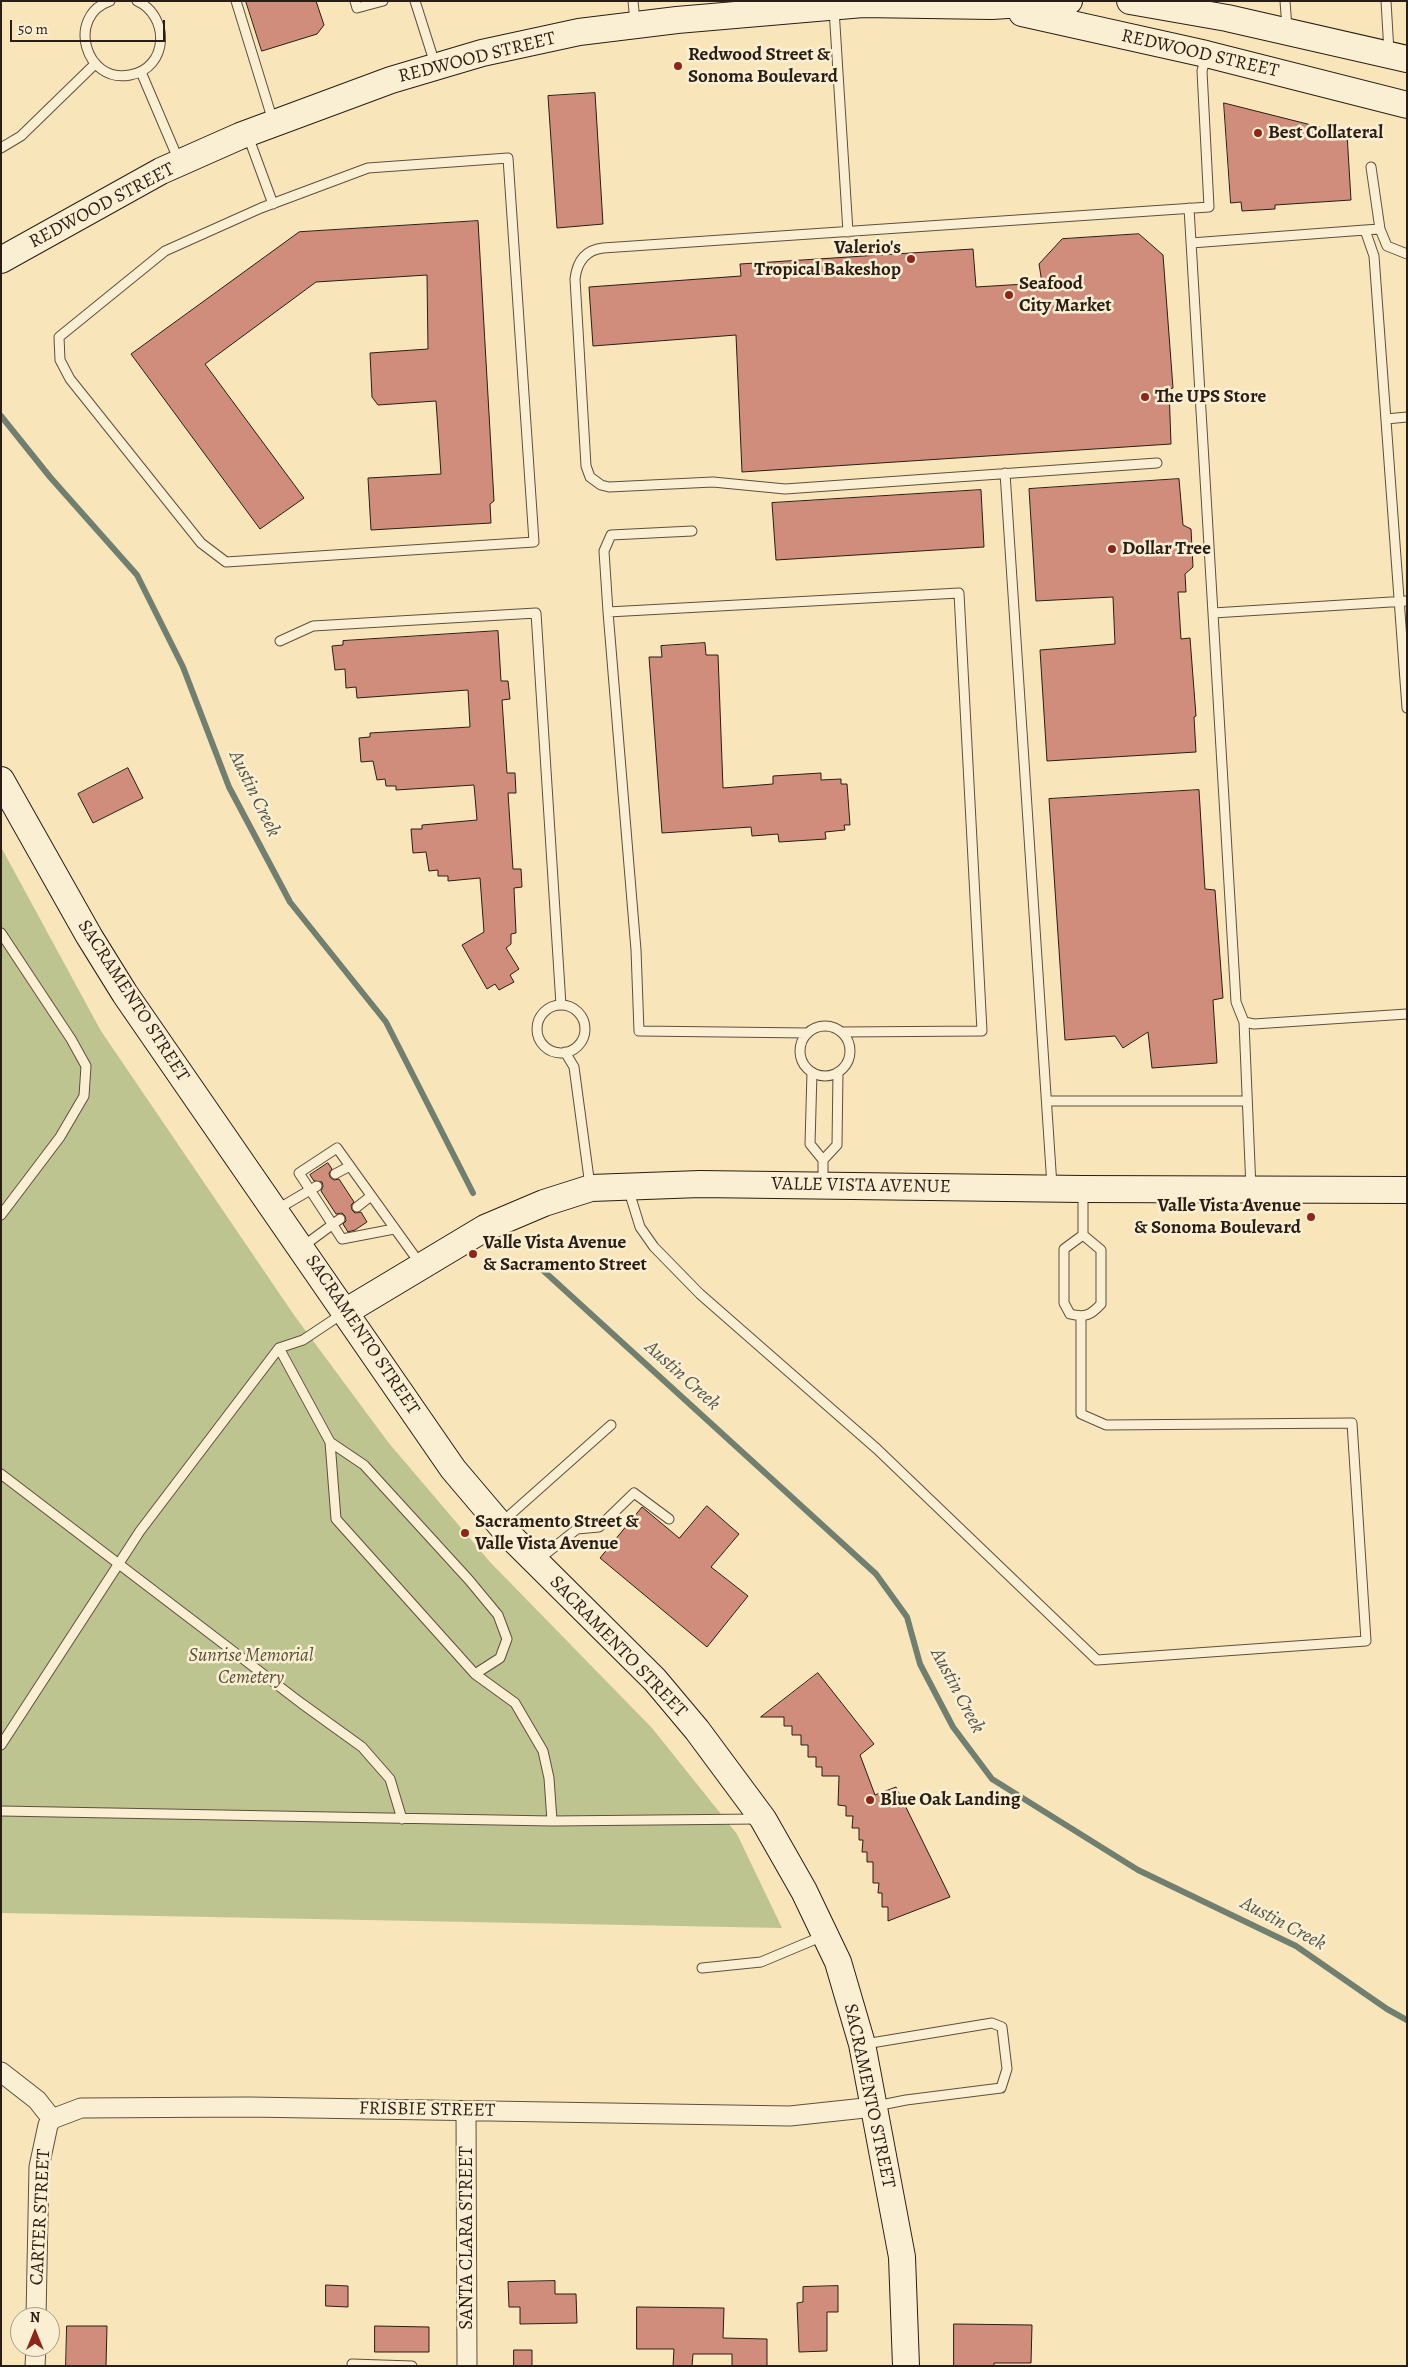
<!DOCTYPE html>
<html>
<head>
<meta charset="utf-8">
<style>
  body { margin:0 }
  #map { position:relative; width:1408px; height:2367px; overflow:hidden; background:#f8e6ba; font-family:Alegreya,serif }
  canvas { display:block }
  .frame { position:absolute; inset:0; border:2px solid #2a1d14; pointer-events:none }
  .north { position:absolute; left:10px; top:2307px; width:50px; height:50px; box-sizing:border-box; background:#faefd2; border:1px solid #a79b86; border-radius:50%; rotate:0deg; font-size:14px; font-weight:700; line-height:20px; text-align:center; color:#2a1d14 }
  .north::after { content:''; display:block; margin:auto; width:18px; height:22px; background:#8f2418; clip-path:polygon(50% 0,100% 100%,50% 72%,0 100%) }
  .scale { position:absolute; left:10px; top:20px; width:155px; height:22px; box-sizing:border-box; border:2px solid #2a1d14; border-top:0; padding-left:6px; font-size:15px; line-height:18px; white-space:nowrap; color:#2a1d14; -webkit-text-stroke:4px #faefd2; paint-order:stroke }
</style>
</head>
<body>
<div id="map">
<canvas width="1408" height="2367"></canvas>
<div class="frame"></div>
<div class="north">N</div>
<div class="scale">50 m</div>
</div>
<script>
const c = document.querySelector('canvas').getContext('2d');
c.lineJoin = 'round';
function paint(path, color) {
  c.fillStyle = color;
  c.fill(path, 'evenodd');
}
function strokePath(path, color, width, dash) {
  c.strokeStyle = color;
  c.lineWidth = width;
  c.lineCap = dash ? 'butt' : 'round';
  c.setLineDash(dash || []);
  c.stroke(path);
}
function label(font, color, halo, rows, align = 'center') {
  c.font = font + ' Alegreya,serif';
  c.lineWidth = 5;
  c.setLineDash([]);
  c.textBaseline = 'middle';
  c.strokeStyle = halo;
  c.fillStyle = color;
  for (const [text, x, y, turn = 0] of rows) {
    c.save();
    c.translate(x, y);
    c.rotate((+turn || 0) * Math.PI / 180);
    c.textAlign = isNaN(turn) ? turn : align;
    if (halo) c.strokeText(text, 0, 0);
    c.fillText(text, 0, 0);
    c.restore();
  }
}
paint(new Path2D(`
  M1 847 101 1031 294 1315 388 1442 490 1562 652 1728 737 1834 782 1928 1 1913Z`), '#bec48f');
strokePath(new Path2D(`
  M1 416 50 477 137 575 183 667 229 787 290 902 386 1022 473 1193
  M535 1263 876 1574 907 1617 920 1664 953 1727 992 1779 1138 1870 1296 1946 1387 2009 1407 2020`), '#707f6f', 6);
const building = new Path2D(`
  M246 1H316L324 25 317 34 262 51Z
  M595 93 603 224 557 228 548 96Z
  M1224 103 1347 134 1351 200 1275 205V209L1242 211 1241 202 1231 203Z
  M478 221 494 501 490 504 491 523 371 530 368 478 441 474 436 401 378 405 372 397 370 353 428 349 427 275 316 282 205 364 304 498 260 529 131 354 299 232Z
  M1139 234 1163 255 1173 388 1169 389 1171 444 742 472 736 335 593 346 589 287 741 276 740 264 973 249 976 287 1042 283 1039 264 1062 239Z
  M1179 479 1183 525 1191 529 1193 567 1185 574 1186 592H1178L1181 639 1190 638 1196 716 1194 717 1196 752 1047 761 1040 650 1115 644 1113 597 1036 601 1029 489Z
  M981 490 984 547 776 560 772 503Z
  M498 631 501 681H508L510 699 502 700 507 773H515L516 793H508L513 869H521L522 887 514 888 516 933 511 934V944L506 948 519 969 510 975 514 982 499 990 495 984 487 989 462 945 484 932 480 878 448 881V876H438V870L429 871 426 852 413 853 411 829H422V825L477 820 474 785 396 790V786H386L385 779 377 780 373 761 361 762 359 738 370 737V733L470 727 468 690 357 698 356 687 346 688 345 669 335 670 332 646 343 645V641Z
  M705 643 706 655H718L723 788 773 784V776L821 773V780L841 779V784H847L850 825H844L845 830 825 832 826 839 779 842 778 834 752 836 751 827 662 833 649 657H662L661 646Z
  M128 768 143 798 93 823 78 794Z
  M1199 790 1205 889 1215 890 1223 998 1213 1000 1217 1063 1152 1068 1148 1032 1123 1048 1115 1036 1065 1040 1049 799Z
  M328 1163 332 1169 329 1173 330 1177 334 1180 339 1179 354 1202 351 1205 352 1210 355 1213 361 1212 367 1222 355 1230 348 1232 343 1224 346 1221 345 1216 342 1213 336 1214 321 1191 323 1186 322 1182 314 1181 310 1175Z
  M707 1506 739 1534 711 1567 748 1596 707 1647 600 1558 642 1507 679 1538Z
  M818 1673 874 1744 860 1755 875 1795 896 1787 950 1897 888 1921V1907H882V1893H878L879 1883H873V1862H867V1852H862L863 1840H859V1828H852L853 1816H846V1806L838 1805 839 1776H822V1767H816V1757H808V1745H801V1735H792V1726H784V1717H761Z
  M555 2281V2294H576L577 2323 520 2324V2307H509L508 2282Z
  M326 2285 348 2286V2307L326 2306Z
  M838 2286V2312H827V2351L799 2352 797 2303 803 2302V2287Z
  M637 2307 724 2308 723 2338 767 2339V2366H732V2354H693L692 2366H673L674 2349H637Z
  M954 2324 1032 2325 1031 2363H994V2366H954Z
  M67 2326H107L106 2366H66Z
  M375 2326 429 2327V2352H375Z
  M514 2350H532V2366H514Z`);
paint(building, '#d18d7c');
strokePath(building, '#2a1d14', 1);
const lane = new Path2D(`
  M110 1C66 16 85 84 130 75 169 68 170 16 137 1
  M236 1 273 121
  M355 1 357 8 383 1
  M415 1 435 64
  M633 1 635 22
  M1285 1 1287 28
  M1386 1 1389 52
  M834 9 848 232
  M141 72 179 161
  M248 136 273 204
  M1 148 21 136 95 64
  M508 158 534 542 226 562 201 543 70 379 60 360 59 337 165 251 261 208 368 168Z
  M1371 167 1380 229
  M1189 208 1236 1002 1244 1022 1254 1024 1407 1014
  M1365 230 1380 229 1387 246 1407 254
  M1191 243 1365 230 1374 256 1407 708
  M1386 419 1407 417
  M1157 463 785 489 713 482 609 487 601 485 590 477 586 466 575 279C577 262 585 250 603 248L1209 207 1202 71 1206 56
  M1005 473 1052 1186
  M692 531 611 535 604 551 608 612 959 593 982 1031 841 1032
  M608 612 636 950 639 1031 808 1033
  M1213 613 1407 601
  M280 641 313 626 536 613 561 1005
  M1 933 71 1039 86 1066 84 1096 60 1137 1 1215
  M537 1029a24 24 0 1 1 48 0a24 24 0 1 1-48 0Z
  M1244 1022 1251 1189
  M800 1051a25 25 0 1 1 50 0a25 25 0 1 1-50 0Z
  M565 1052 574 1067 590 1186
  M812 1072 810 1144 823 1160V1184
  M1047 1101H1247
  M823 1160 837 1145 838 1072
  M335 1174 350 1166
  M628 1188 640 1227 654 1247 700 1294 877 1449 1097 1660 1366 1641 1352 1423 1106 1425 1081 1414V1317
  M1083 1192V1235L1101 1250V1304C1091 1315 1085 1318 1070 1314L1064 1303V1249L1083 1235
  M357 1207 371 1196
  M276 1210 317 1186
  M394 1229 342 1239 299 1173 337 1148 421 1265
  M302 1247 340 1219
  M279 1348 330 1442 336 1519 475 1674 515 1703 543 1751 549 1778 552 1821
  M330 1442 364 1465 469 1580 498 1615 507 1639 500 1658 475 1674
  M1 1474 301 1703 362 1747 390 1779 402 1819
  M502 1522 611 1425
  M538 1560 577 1529 599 1527 634 1493 669 1519
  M1 1745 140 1531 279 1348 303 1340 342 1314
  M1 1811 552 1821 758 1819
  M702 1968 761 1962 823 1936
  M865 2044 992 2023 1002 2027 1007 2069 1001 2088 906 2100 876 2106
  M352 2364 412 2366`);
const street = new Path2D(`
  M1 2072 37 2100 52 2119
  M466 2111 467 2366
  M52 2119 81 2108 249 2107 790 2116 874 2107
  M36 2317 39 2167 48 2125 52 2119
  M35 2366 36 2347`);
const secondary = new Path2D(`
  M1130 1 1227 18 1407 59
  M1022 13 1206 54 1407 105
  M1 260 161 171 240 136 391 80 482 53 579 32 677 20 863 4 992 6 1069 1
  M1 780 89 936 125 994 453 1469 509 1535 655 1680 697 1730 763 1819 804 1891 838 1962 862 2044 902 2257 906 2366
  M345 1312 485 1228 544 1203 591 1188 700 1184 1082 1189 1407 1190`);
strokePath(lane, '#5e4f3e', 11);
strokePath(street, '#5e4f3e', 21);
strokePath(secondary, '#2a1d14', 28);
strokePath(lane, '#faefd2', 9);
strokePath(street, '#faefd2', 19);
strokePath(secondary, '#faefd2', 26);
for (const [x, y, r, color] of [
  [678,66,5,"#8f2418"],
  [1258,133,5,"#8f2418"],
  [911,259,5,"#8f2418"],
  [1009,295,5,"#8f2418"],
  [1145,397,5,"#8f2418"],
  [1112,549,5,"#8f2418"],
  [1311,1217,5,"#8f2418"],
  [473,1254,5,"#8f2418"],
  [465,1533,5,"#8f2418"],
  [870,1800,5,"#8f2418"]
]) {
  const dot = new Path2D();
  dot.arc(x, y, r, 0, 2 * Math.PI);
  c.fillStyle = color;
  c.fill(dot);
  strokePath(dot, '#faefd2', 2);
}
label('19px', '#2a1d14', '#faefd2', [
  ["REDWOOD STREET",1200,54,13],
  ["REDWOOD STREET",477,58,-14],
  ["REDWOOD STREET",102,206,-28],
  ["SACRAMENTO STREET",133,1001,57],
  ["VALLE VISTA AVENUE",861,1186,1],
  ["SACRAMENTO STREET",362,1335,56],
  ["SACRAMENTO STREET",618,1647,46],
  ["SACRAMENTO STREET",869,2096,78],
  ["FRISBIE STREET",427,2110,1],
  ["CARTER STREET",41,2217,-87],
  ["SANTA CLARA STREET",467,2238,-90]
]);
label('bold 19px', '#2a1d14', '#faefd2', [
  ["Redwood Street &",688,55],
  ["Sonoma Boulevard",688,77],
  ["Best Collateral",1268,133],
  ["Valerio's",901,248,"right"],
  ["Tropical Bakeshop",901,270,"right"],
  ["Seafood",1019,284],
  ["City Market",1019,306],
  ["The UPS Store",1155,397],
  ["Dollar Tree",1122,549],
  ["Valle Vista Avenue",1301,1206,"right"],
  ["& Sonoma Boulevard",1301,1228,"right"],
  ["Valle Vista Avenue",483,1243],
  ["& Sacramento Street",483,1265],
  ["Sacramento Street &",475,1522],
  ["Valle Vista Avenue",475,1544],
  ["Blue Oak Landing",880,1800]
], 'left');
label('italic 19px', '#564f39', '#faefd2', [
  ["Sunrise Memorial",251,1656],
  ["Cemetery",251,1678]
]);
label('italic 20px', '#535649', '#faefd2', [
  ["Austin Creek",254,794,64],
  ["Austin Creek",682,1376,42],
  ["Austin Creek",957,1691,62],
  ["Austin Creek",1283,1924,28]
]);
</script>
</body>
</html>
